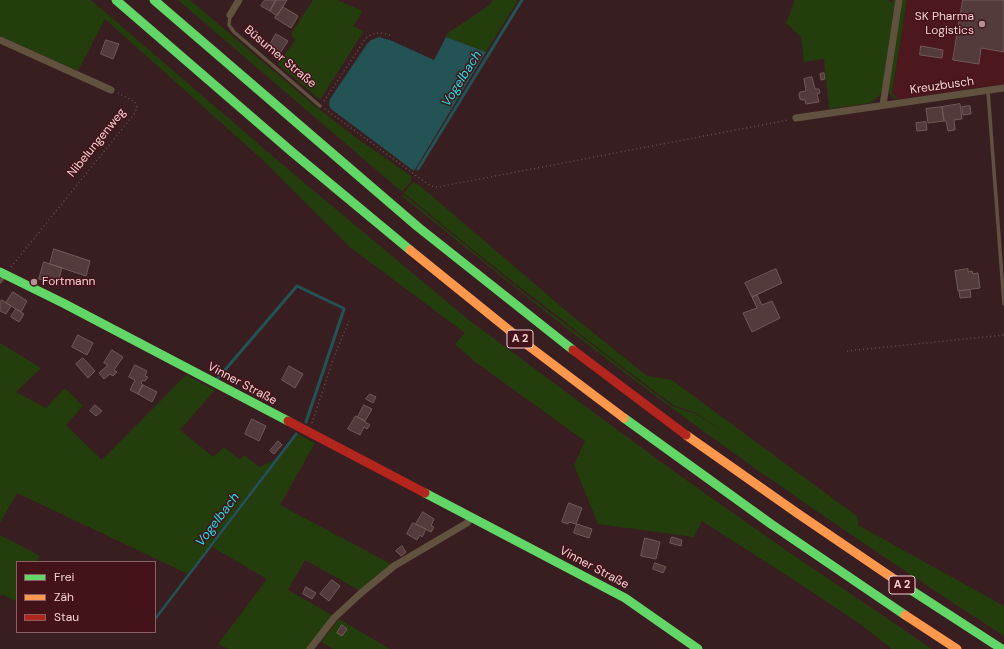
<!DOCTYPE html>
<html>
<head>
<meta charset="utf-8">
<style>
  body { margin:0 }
  #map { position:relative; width:1004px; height:649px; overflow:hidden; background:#391e21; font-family:"DM Sans",sans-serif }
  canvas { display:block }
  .legend { position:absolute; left:16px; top:561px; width:140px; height:72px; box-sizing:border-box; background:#441319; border:1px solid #8a5f63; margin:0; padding:5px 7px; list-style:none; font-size:12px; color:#f3d2d3 }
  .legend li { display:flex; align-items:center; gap:8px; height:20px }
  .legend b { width:20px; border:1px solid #8a5f63 }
</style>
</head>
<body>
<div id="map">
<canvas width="1004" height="649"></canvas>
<ul class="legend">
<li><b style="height:5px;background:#63d668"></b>Frei</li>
<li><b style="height:5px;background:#ff974d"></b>Zäh</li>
<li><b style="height:5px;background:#b3261e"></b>Stau</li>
</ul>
</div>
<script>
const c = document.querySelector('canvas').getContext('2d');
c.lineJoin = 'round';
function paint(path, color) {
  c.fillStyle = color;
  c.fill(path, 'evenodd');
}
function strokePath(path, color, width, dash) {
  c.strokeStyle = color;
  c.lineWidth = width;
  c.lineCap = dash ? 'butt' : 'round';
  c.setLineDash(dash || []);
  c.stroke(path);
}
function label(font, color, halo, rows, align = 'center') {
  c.font = font + ' "DM Sans",sans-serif';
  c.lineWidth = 3;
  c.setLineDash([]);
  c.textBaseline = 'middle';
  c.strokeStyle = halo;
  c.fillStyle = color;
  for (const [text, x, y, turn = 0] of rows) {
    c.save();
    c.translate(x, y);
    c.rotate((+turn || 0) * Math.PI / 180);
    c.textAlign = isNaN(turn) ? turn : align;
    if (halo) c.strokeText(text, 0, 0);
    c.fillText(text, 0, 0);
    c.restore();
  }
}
paint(new Path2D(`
  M907 0H1004V84L898 99 892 93Z`), '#4c181e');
paint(new Path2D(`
  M0 0H91L283 165 470 321 672 470 783 548 932 649H892L860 624 814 593 702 521 694 537 598 524 574 465 585 441 475 362 455 344 465 333 351 248 265 162 105 19 78 71 0 36Z
  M178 0H190L315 106 358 139 411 176V181L402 192Z
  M313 0H337L363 11 353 26 364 31 320 100 278 64 295 40 291 34Z
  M493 0H518L486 52 446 37 448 33 488 6Z
  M795 0H888L892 3 893 0H896L882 90 879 96 870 103 829 109 824 59 804 62 801 37 786 23Z
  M902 0H907L892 93 898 99C890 97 889 94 889 86Z
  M413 182 419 185 564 309 647 376 672 380 858 517V525L1004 606V636C872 550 741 462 616 366 543 311 472 253 402 196L403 194 513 284 665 401 672 406 696 414 722 431 696 413 673 405 620 365 488 262 404 193Z
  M0 343 41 368 16 392 46 408 65 388 83 406 66 425 102 460 186 375 215 390 180 430 213 457 224 447 240 460 244 455 259 467 275 460 188 574 17 493 0 523Z
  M298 434 315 443 280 505 391 564 359 590 305 560 288 590 332 615 306 649H228L218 644 267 579 212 547Z
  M0 535 40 556 37 562H17V598L15 601 2 594 0 597Z
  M339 619 390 649H333L321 642Z`), '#233d0c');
paint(new Path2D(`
  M379 37 390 40 434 60 446 37 486 52 414 171 331 109 329 105 330 99 367 44 371 40Z
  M296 432 298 434 155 621V617Z`), '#235354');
strokePath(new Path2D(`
  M418 169 522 0
  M218 378 297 286 343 308
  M306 422 344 309`), '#235354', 3);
const building = new Path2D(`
  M265 0H276L270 11 261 6Z
  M276 0H287L277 16 270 11Z
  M963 0H1004V52L981 48 979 64 953 60Z
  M283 7 298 16 291 28 275 18Z
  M276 34 288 41 278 56 267 50Z
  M106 40 119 44 113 59 101 54Z
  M921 46 943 50 942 58 920 55Z
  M824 73 825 79 821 80 820 74Z
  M812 77 815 89H819L820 93 817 94 819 102 806 104 805 100H802L800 99 799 94 800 92 806 91 804 79Z
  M960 104 962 119 954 120 955 130 948 131 946 121H944L942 107Z
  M970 106 971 114 963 115 962 107Z
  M942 107 944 121 928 123 926 109Z
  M926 122 927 130 917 131 916 123Z
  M54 249 90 261 86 276 50 264Z
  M44 262 62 268 57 285 39 279Z
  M776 269 782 283 752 297 745 283Z
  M968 269V272L972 271 973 274 978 273 980 288 958 291 955 271Z
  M970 290 971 297 960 298 959 291Z
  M13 292 27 301 21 312 6 303Z
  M757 295 762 305 772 301 780 318 752 332 743 313 757 308 752 297Z
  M2 300 11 306 6 314 0 311V302Z
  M16 309 24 314 19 322 11 317Z
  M78 335 93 343 87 355 72 347Z
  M112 350 123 357 114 370 117 372 113 376 110 374 104 379 99 373 108 365 104 363Z
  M83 358 95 371 88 378 76 364Z
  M135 365 147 371 145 376 148 377 145 381 143 380 141 383 143 385 138 394 130 390 135 380 129 377Z
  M289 366 303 374 295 388 282 380Z
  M143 385 157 392 152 402 138 394Z
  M370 394 376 397 373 403 366 399Z
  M95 405 102 411 96 416 90 411Z
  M364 405 372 409 365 421 358 417Z
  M356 416 370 425 367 429 364 427 360 435 348 429Z
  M252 419 266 426 259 441 245 434Z
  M278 441 282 445 274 454 270 451Z
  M569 503 582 508 576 524 569 522 568 524 562 522Z
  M423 512 434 519 431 526 434 527 431 532 416 524Z
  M413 523 426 529 422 537 420 535 417 540 407 534Z
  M577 524 592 529 589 538 574 533Z
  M672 537 682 540 681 546 670 543Z
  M645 538 660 542 656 559 641 556Z
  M402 546 406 552 401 556 396 551Z
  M655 563 666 567 663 573 653 569Z
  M332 580 340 586 329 601 320 594Z
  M306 587 316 593 312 599 303 594Z
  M342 625 347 629 342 636 337 633Z`);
paint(building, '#523b3a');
strokePath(building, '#715a59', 1);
strokePath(new Path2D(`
  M324 101 366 38C375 31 383 33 393 36
  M325 109 425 182 431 186 438 187 788 120
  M11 267 135 113 137 107 135 102 118 93
  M847 351 1004 335
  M312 423 334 357 349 321`), '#635349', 1.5, [1, 3]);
strokePath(new Path2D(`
  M230 15 229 25 234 32 320 106
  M988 91 1004 304
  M0 282 5 275`), '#615240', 3.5);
strokePath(new Path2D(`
  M230 15 239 0
  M0 40 111 90
  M883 105 899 0
  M796 118 1004 88
  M310 649 334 618 361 593 394 566 467 523 472 517`), '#615240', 7);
strokePath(new Path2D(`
  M116 0 292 152 410 250
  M154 0 418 227 573 350
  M0 272 63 303 288 421
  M624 418 771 524 905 615
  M425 493 625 598 698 649
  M897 581 1002 649`), '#63d668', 9);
strokePath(new Path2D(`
  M410 250 530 347 624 418
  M686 435 797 513 897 581
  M905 615 957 649`), '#ff974d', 9);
strokePath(new Path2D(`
  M573 350 686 435
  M288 421 425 493`), '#b3261e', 9);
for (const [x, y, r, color] of [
  [982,24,4,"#b29395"],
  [34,282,4,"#b29395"]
]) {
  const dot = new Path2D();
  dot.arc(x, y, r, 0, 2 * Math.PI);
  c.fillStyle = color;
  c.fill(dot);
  strokePath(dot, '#441319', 1.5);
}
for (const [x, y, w] of [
  [520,339,26],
  [902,585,26]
]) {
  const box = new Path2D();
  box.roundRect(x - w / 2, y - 9, w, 18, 3);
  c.fillStyle = '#441319';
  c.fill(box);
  strokePath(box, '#f3d2d3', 1);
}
label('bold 11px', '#f3d2d3', null, [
  ["A 2",520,339],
  ["A 2",902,585]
]);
label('12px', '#f3d2d3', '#441319', [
  ["SK Pharma",974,17],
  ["Logistics",974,31],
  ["Fortmann",42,282,"left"]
], 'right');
label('12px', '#f3d2d3', '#441319', [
  ["Büsumer Straße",280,57,40],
  ["Kreuzbusch",942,86,-8],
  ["Nibelungenweg",97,143,-51],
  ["Vinner Straße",242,384,28],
  ["Vinner Straße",594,568,28]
]);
label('italic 13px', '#1ae1e5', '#441319', [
  ["Vogelbach",462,79,-58],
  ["Vogelbach",218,520,-53]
]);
</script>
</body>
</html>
